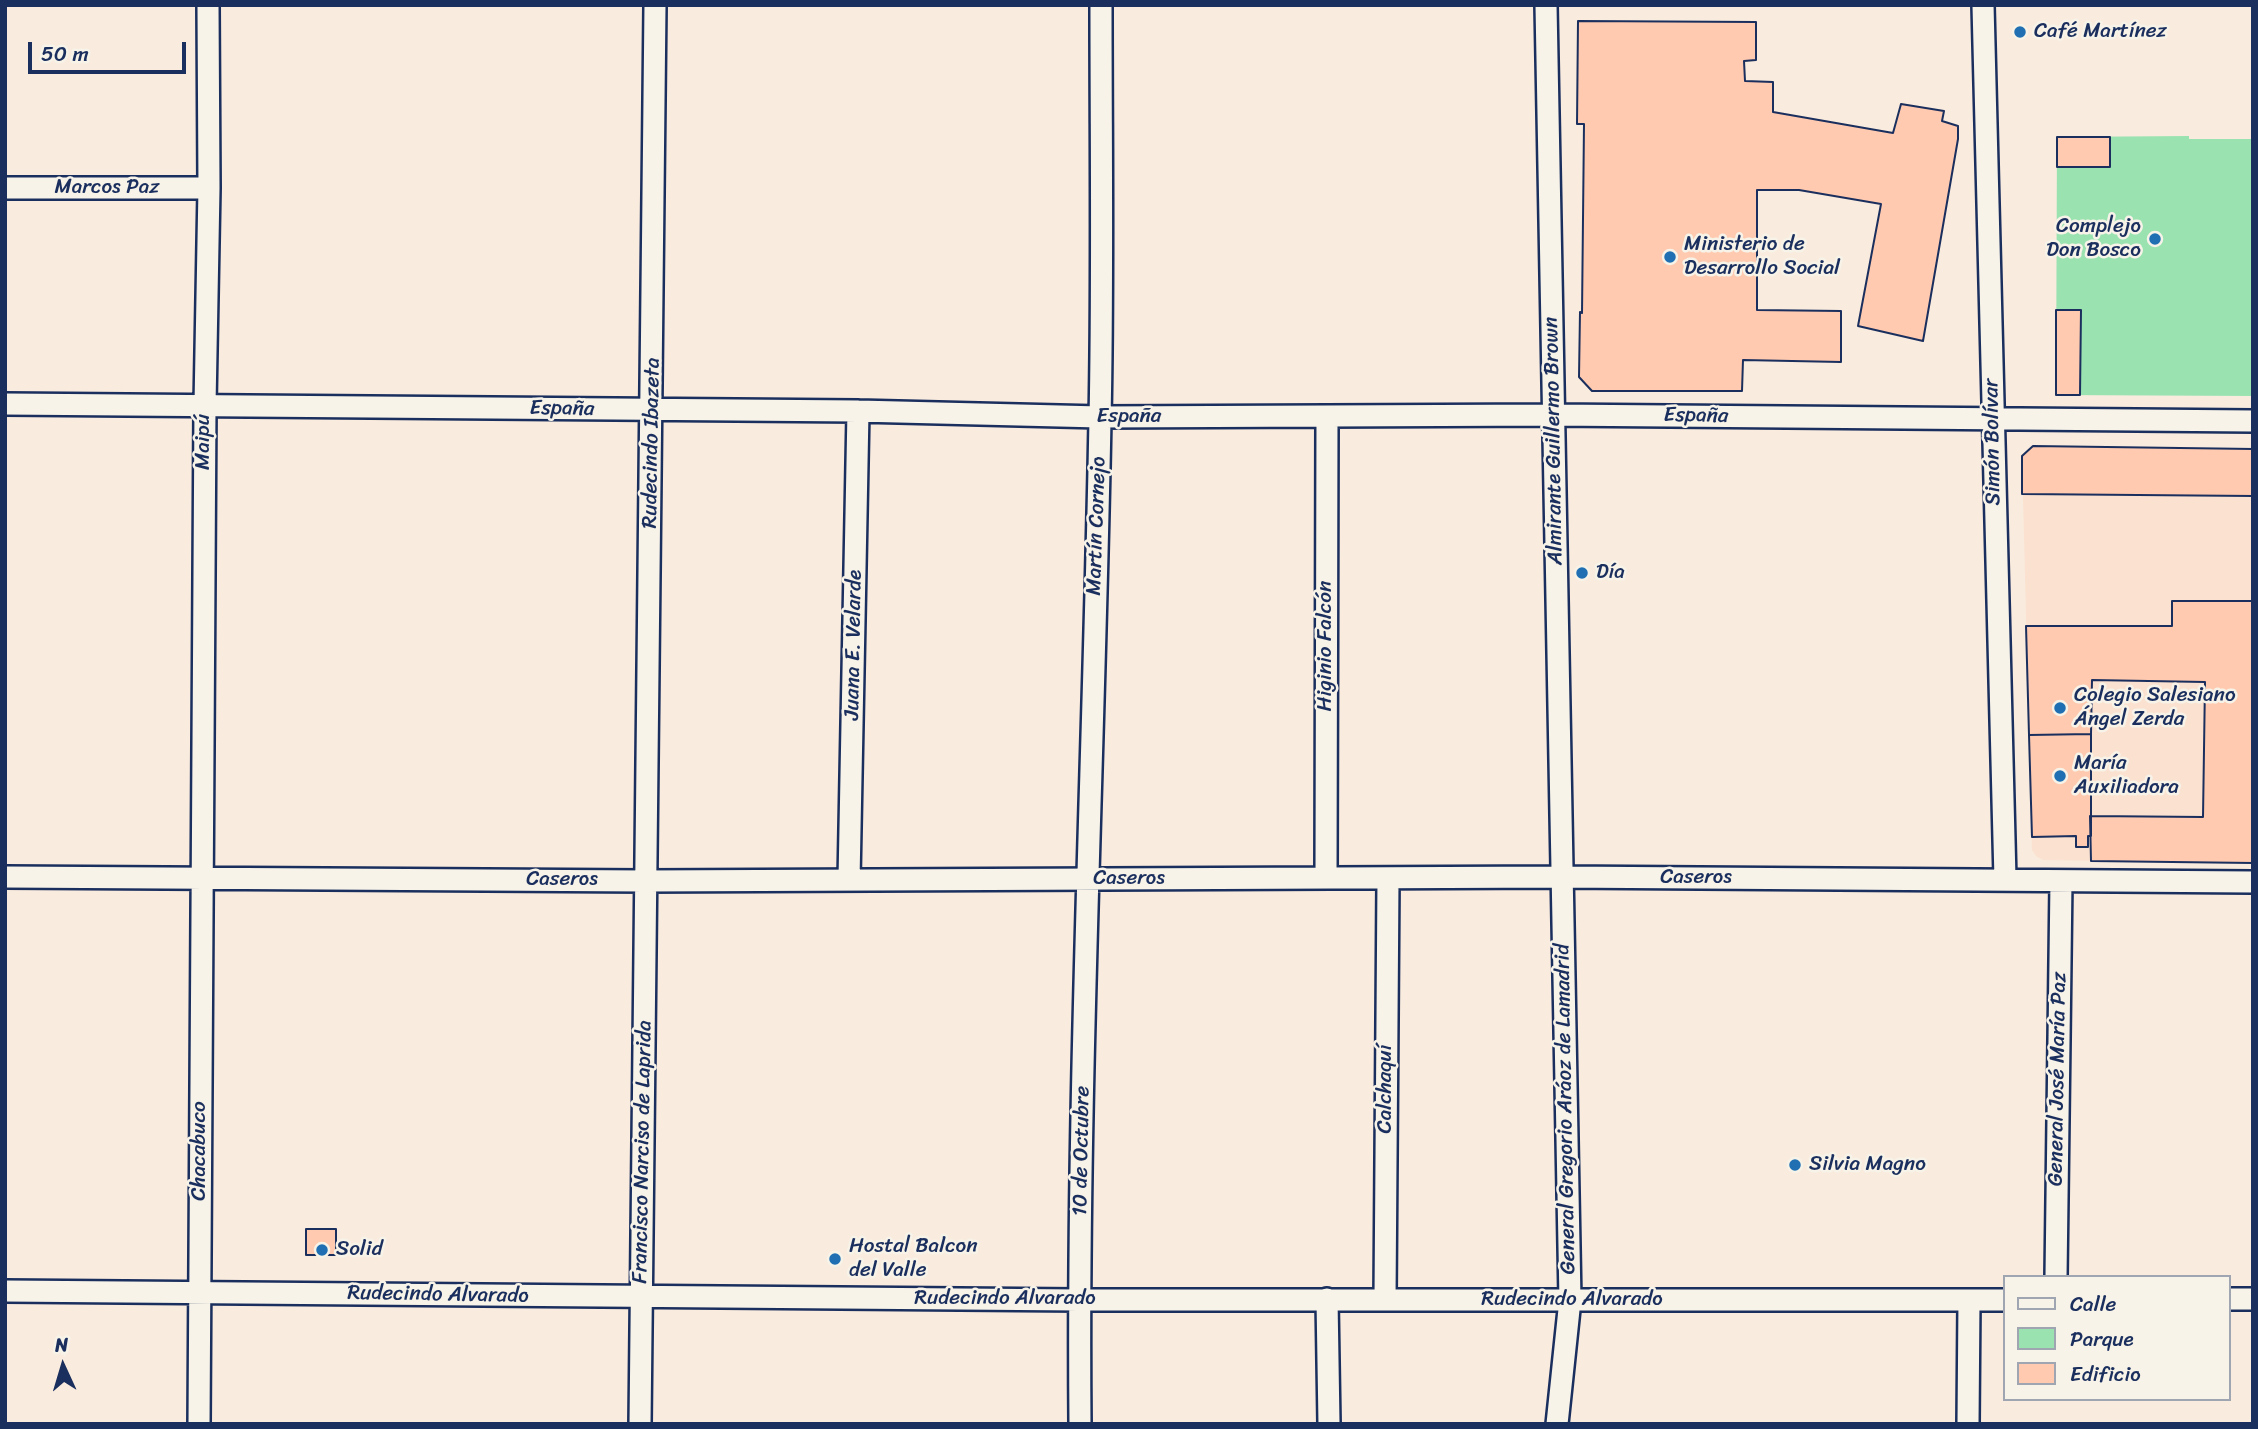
<!DOCTYPE html>
<html>
<head>
<meta charset="utf-8">
<style>
  body { margin:0 }
  #map { position:relative; width:2258px; height:1429px; overflow:hidden; background:#f9ebdd; font-family:Sriracha,sans-serif }
  canvas { display:block }
  .frame { position:absolute; inset:0; border:7px solid #1b2f5e; pointer-events:none }
  .legend { position:absolute; left:2003px; top:1275px; width:228px; height:126px; box-sizing:border-box; background:#f7f3e8; border:2px solid #9fa5b1; margin:0; padding:9px 12px; list-style:none; font-size:21px; color:#1b2f5e }
  .legend li { display:flex; align-items:center; gap:14px; height:35px }
  .legend b { width:35px; border:2px solid #9fa5b1 }
  .north { position:absolute; left:28px; top:1331px; width:70px; height:70px; -webkit-text-stroke:5px #f7f3e8; paint-order:stroke; rotate:356deg; font-size:19px; font-weight:700; line-height:28px; text-align:center; color:#1b2f5e }
  .north::after { content:''; display:block; margin:auto; width:24px; height:32px; background:#1b2f5e; clip-path:polygon(50% 0,100% 100%,50% 72%,0 100%) }
  .scale { position:absolute; left:28px; top:42px; width:158px; height:32px; box-sizing:border-box; border:4px solid #1b2f5e; border-top:0; padding-left:9px; font-size:21px; line-height:24px; white-space:nowrap; color:#1b2f5e; -webkit-text-stroke:5px #f7f3e8; paint-order:stroke }
</style>
</head>
<body>
<div id="map">
<canvas width="2258" height="1429"></canvas>
<div class="frame"></div>
<ul class="legend">
<li><b style="height:9px;background:#f7f3e8"></b>Calle</li>
<li><b style="height:19px;background:#9ae3b1"></b>Parque</li>
<li><b style="height:19px;background:#ffcaaf"></b>Edificio</li>
</ul>
<div class="north">N</div>
<div class="scale">50 m</div>
</div>
<script>
const c = document.querySelector('canvas').getContext('2d');
c.lineJoin = 'round';
function paint(path, color) {
  c.fillStyle = color;
  c.fill(path, 'evenodd');
}
function strokePath(path, color, width, dash) {
  c.strokeStyle = color;
  c.lineWidth = width;
  c.lineCap = dash ? 'butt' : 'round';
  c.setLineDash(dash || []);
  c.stroke(path);
}
function label(font, color, halo, rows, align = 'center') {
  c.font = font + ' Sriracha,sans-serif';
  c.lineWidth = 5;
  c.setLineDash([]);
  c.textBaseline = 'middle';
  c.strokeStyle = halo;
  c.fillStyle = color;
  for (const [text, x, y, turn = 0] of rows) {
    c.save();
    c.translate(x, y);
    c.rotate((+turn || 0) * Math.PI / 180);
    c.textAlign = isNaN(turn) ? turn : align;
    if (halo) c.strokeText(text, 0, 0);
    c.fillText(text, 0, 0);
    c.restore();
  }
}
paint(new Path2D(`
  M2033 446 2253 449V863L2043 860 2036 856 2032 850 2022 456Z`), '#fbe1cf');
paint(new Path2D(`
  M2189 136V139H2253V396L2056 395 2057 137Z`), '#9ae3b1');
const building = new Path2D(`
  M1578 21 1756 22V60L1744 61 1745 81 1773 82V112L1893 133 1901 104 1944 111 1942 121 1958 126V139L1923 341 1858 326 1881 204 1799 190H1757V310L1841 311V362L1743 360 1742 391H1592L1579 377 1580 312 1582 313 1584 124H1577Z
  M2057 137H2110V167H2057Z
  M2056 310H2081L2080 395H2056Z
  M2033 446 2253 449V496L2022 494V456Z
  M2172 601H2253V863L2091 861 2090 816 2203 817 2205 682 2092 680 2091 734 2029 735 2026 626H2172Z
  M2091 734V836H2088V847H2076V836L2032 837 2029 735Z
  M306 1229H336V1255H306Z`);
paint(building, '#ffcaaf');
strokePath(building, '#1b2f5e', 2);
const street = new Path2D(`
  M1546 5 1570 1300 1557 1424
  M1983 5 2005 879
  M5 188H209
  M5 404 858 411 1100 417 1553 415 2253 421
  M5 877 645 881 1561 877 2253 882
  M1326 877 1327 416
  M849 880 858 411
  M2056 1277 2061 881
  M5 1291 1079 1300H2004
  M1327 1299 1329 1424
  M1385 1299 1388 879
  M2228 1299H2253
  M199 1424 205 405 209 188 208 5
  M640 1424C643 951 652 478 655 5
  M1080 1424C1077 1089 1094 754 1100 419 1103 281 1101 143 1101 5
  M1968 1424 1969 1300`);
strokePath(street, '#1b2f5e', 26);
strokePath(street, '#f7f3e8', 21);
for (const [x, y, r, color] of [
  [2020,32,7,"#1f6fb2"],
  [2155,239,7,"#1f6fb2"],
  [1670,257,7,"#1f6fb2"],
  [1582,573,7,"#1f6fb2"],
  [2060,708,7,"#1f6fb2"],
  [2060,776,7,"#1f6fb2"],
  [1795,1165,7,"#1f6fb2"],
  [322,1250,7,"#1f6fb2"],
  [835,1259,7,"#1f6fb2"]
]) {
  const dot = new Path2D();
  dot.arc(x, y, r, 0, 2 * Math.PI);
  c.fillStyle = color;
  c.fill(dot);
  strokePath(dot, '#f7f3e8', 2.5);
}
label('21px', '#1b2f5e', '#f7f3e8', [
  ["Café Martínez",2034,32],
  ["Complejo",2141,227,"right"],
  ["Don Bosco",2141,251,"right"],
  ["Ministerio de",1684,245],
  ["Desarrollo Social",1684,269],
  ["Día",1596,573],
  ["Colegio Salesiano",2074,696],
  ["Ángel Zerda",2074,720],
  ["María",2074,764],
  ["Auxiliadora",2074,788],
  ["Silvia Magno",1809,1165],
  ["Hostal Balcon",849,1247],
  ["del Valle",849,1271],
  ["Solid",336,1250]
], 'left');
label('21px', '#1b2f5e', '#f7f3e8', [
  ["Marcos Paz",107,188],
  ["España",562,409,1],
  ["España",1696,416,1],
  ["España",1129,417],
  ["Almirante Guillermo Brown",1554,441,-91],
  ["Maipú",204,442,-90],
  ["Simón Bolívar",1993,442,-91],
  ["Rudecindo Ibazeta",652,443,-89],
  ["Martín Cornejo",1097,526,-88],
  ["Juana E. Velarde",854,645,-89],
  ["Higinio Falcón",1326,646,-90],
  ["Caseros",1696,878],
  ["Caseros",1129,879],
  ["Caseros",562,880],
  ["General José María Paz",2058,1079,-89],
  ["Calchaquí",1386,1089,-90],
  ["General Gregorio Aráoz de Lamadrid",1566,1109,-91],
  ["Chacabuco",200,1151,-90],
  ["10 de Octubre",1082,1151,-89],
  ["Francisco Narciso de Laprida",643,1152,-89],
  ["Rudecindo Alvarado",438,1295,1],
  ["Rudecindo Alvarado",1005,1299],
  ["Rudecindo Alvarado",1572,1300]
]);
</script>
</body>
</html>
